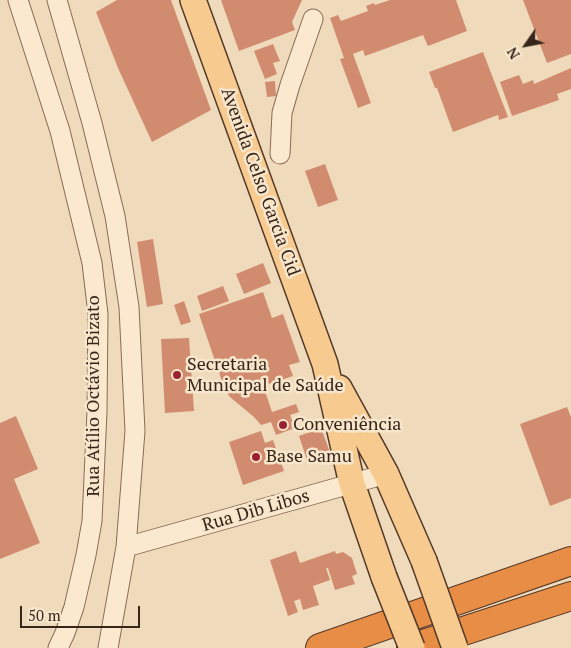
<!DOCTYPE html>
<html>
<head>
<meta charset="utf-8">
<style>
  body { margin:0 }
  #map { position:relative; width:571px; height:648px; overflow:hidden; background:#f0dabc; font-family:"PT Serif",serif }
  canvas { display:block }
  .north { position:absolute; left:501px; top:20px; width:50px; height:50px; -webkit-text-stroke:4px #f7e6cb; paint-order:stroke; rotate:237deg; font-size:14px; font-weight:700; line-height:20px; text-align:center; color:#37251a }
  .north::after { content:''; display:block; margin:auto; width:18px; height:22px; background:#37251a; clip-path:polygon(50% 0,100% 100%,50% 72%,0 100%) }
  .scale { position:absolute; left:20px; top:606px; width:120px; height:22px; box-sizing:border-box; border:2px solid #37251a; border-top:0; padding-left:6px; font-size:15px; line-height:18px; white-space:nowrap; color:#37251a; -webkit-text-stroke:4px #f7e6cb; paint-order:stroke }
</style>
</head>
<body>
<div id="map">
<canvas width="571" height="648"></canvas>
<div class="north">N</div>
<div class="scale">50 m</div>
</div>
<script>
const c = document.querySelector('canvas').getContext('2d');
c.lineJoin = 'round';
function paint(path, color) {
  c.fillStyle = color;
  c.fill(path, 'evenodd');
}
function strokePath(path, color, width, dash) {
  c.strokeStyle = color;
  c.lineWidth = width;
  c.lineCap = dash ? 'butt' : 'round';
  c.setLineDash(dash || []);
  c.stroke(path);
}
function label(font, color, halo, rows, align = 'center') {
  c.font = font + ' "PT Serif",serif';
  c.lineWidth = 5;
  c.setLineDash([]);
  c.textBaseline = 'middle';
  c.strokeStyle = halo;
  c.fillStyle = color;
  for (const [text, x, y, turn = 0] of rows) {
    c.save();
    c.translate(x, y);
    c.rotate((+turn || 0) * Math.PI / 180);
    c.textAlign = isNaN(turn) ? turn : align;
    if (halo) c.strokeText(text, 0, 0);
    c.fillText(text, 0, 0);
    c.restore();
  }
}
paint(new Path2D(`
  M117 0H171L211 110 152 142 118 68 96 12Z
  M221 0H302L292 22 295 30 239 51Z
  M390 0H456L467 31 428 46 423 35 365 56 363 50 353 54 371 103 358 108 340 59 344 58 330 18 338 15 341 21 368 11 366 6 374 3 375 5Z
  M523 0H571V54L547 63Z
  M273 44 280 61 273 63 277 74 265 79 254 51Z
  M483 52 508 117 499 120 498 115 453 132 437 88H435L429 72Z
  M571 68V89L557 94 559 100 512 116 500 82 519 75 523 84 533 80 534 84Z
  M275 81 276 96 267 97 265 82Z
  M325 164 338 200 318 207 305 171Z
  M153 239 163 304 147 307 137 242Z
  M263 263 271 283 244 294 236 274Z
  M223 286 229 301 202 311 197 296Z
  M263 292 272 318 283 314 300 362 289 365 293 376 269 384 264 374 268 384 263 385 272 412 296 404 299 412 290 415 295 428 276 435 271 422 261 425 254 417 230 397 225 390 199 314Z
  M184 301 191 322 181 325 174 305Z
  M189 338 194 411 165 413 161 339Z
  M567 407 571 417V498L550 506 520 424Z
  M16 416 38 469 14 479 40 543 0 559V423Z
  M321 428 331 455 308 463 299 436Z
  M261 431 265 443 273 440 284 471 243 485 229 442Z
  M296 551 300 563 335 551 336 554 343 552 352 558 357 574 352 576 355 584 335 590 328 568H326L330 580 313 586 319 605 303 610 300 599 294 601 298 612 288 616 270 560Z`), '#d18c6f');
const minor = new Path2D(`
  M18 0 60 131 92 263 98 314 97 412 92 521 86 555 74 607 65 633 58 648
  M57 0 92 123 115 216 129 307 135 431 126 547 108 648
  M280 154 282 113 290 85 313 19
  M126 547 386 474`);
const major = new Path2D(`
  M193 0 325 364 352 484 384 577
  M339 388 386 474 424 561`);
const highway = new Path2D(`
  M320 648 571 561
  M411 648 571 596`);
strokePath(minor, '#886a54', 21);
strokePath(major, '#553929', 28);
strokePath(highway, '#553929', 30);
strokePath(minor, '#fbe9cf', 19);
strokePath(major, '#f7cb90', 25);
strokePath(highway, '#e78d45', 28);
const majorBridge = new Path2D(`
  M424 561 455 648
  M384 577 412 648`);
strokePath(majorBridge, '#553929', 28, []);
strokePath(majorBridge, '#f7cb90', 25);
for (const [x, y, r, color] of [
  [177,375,5,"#9b2130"],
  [283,425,5,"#9b2130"],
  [256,457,5,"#9b2130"]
]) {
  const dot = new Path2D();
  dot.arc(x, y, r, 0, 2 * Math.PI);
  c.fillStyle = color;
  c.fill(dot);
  strokePath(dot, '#f7e6cb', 2);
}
label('18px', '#37251a', '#f7e6cb', [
  ["Avenida Celso Garcia Cid",260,182,70],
  ["Rua Atílio Octávio Bizato",94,396,-90],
  ["Rua Dib Libos",256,511,-16]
]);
label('18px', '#37251a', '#f7e6cb', [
  ["Secretaria",187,365],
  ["Municipal de Saúde",187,386],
  ["Conveniência",293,425],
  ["Base Samu",266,457]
], 'left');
</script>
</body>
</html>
